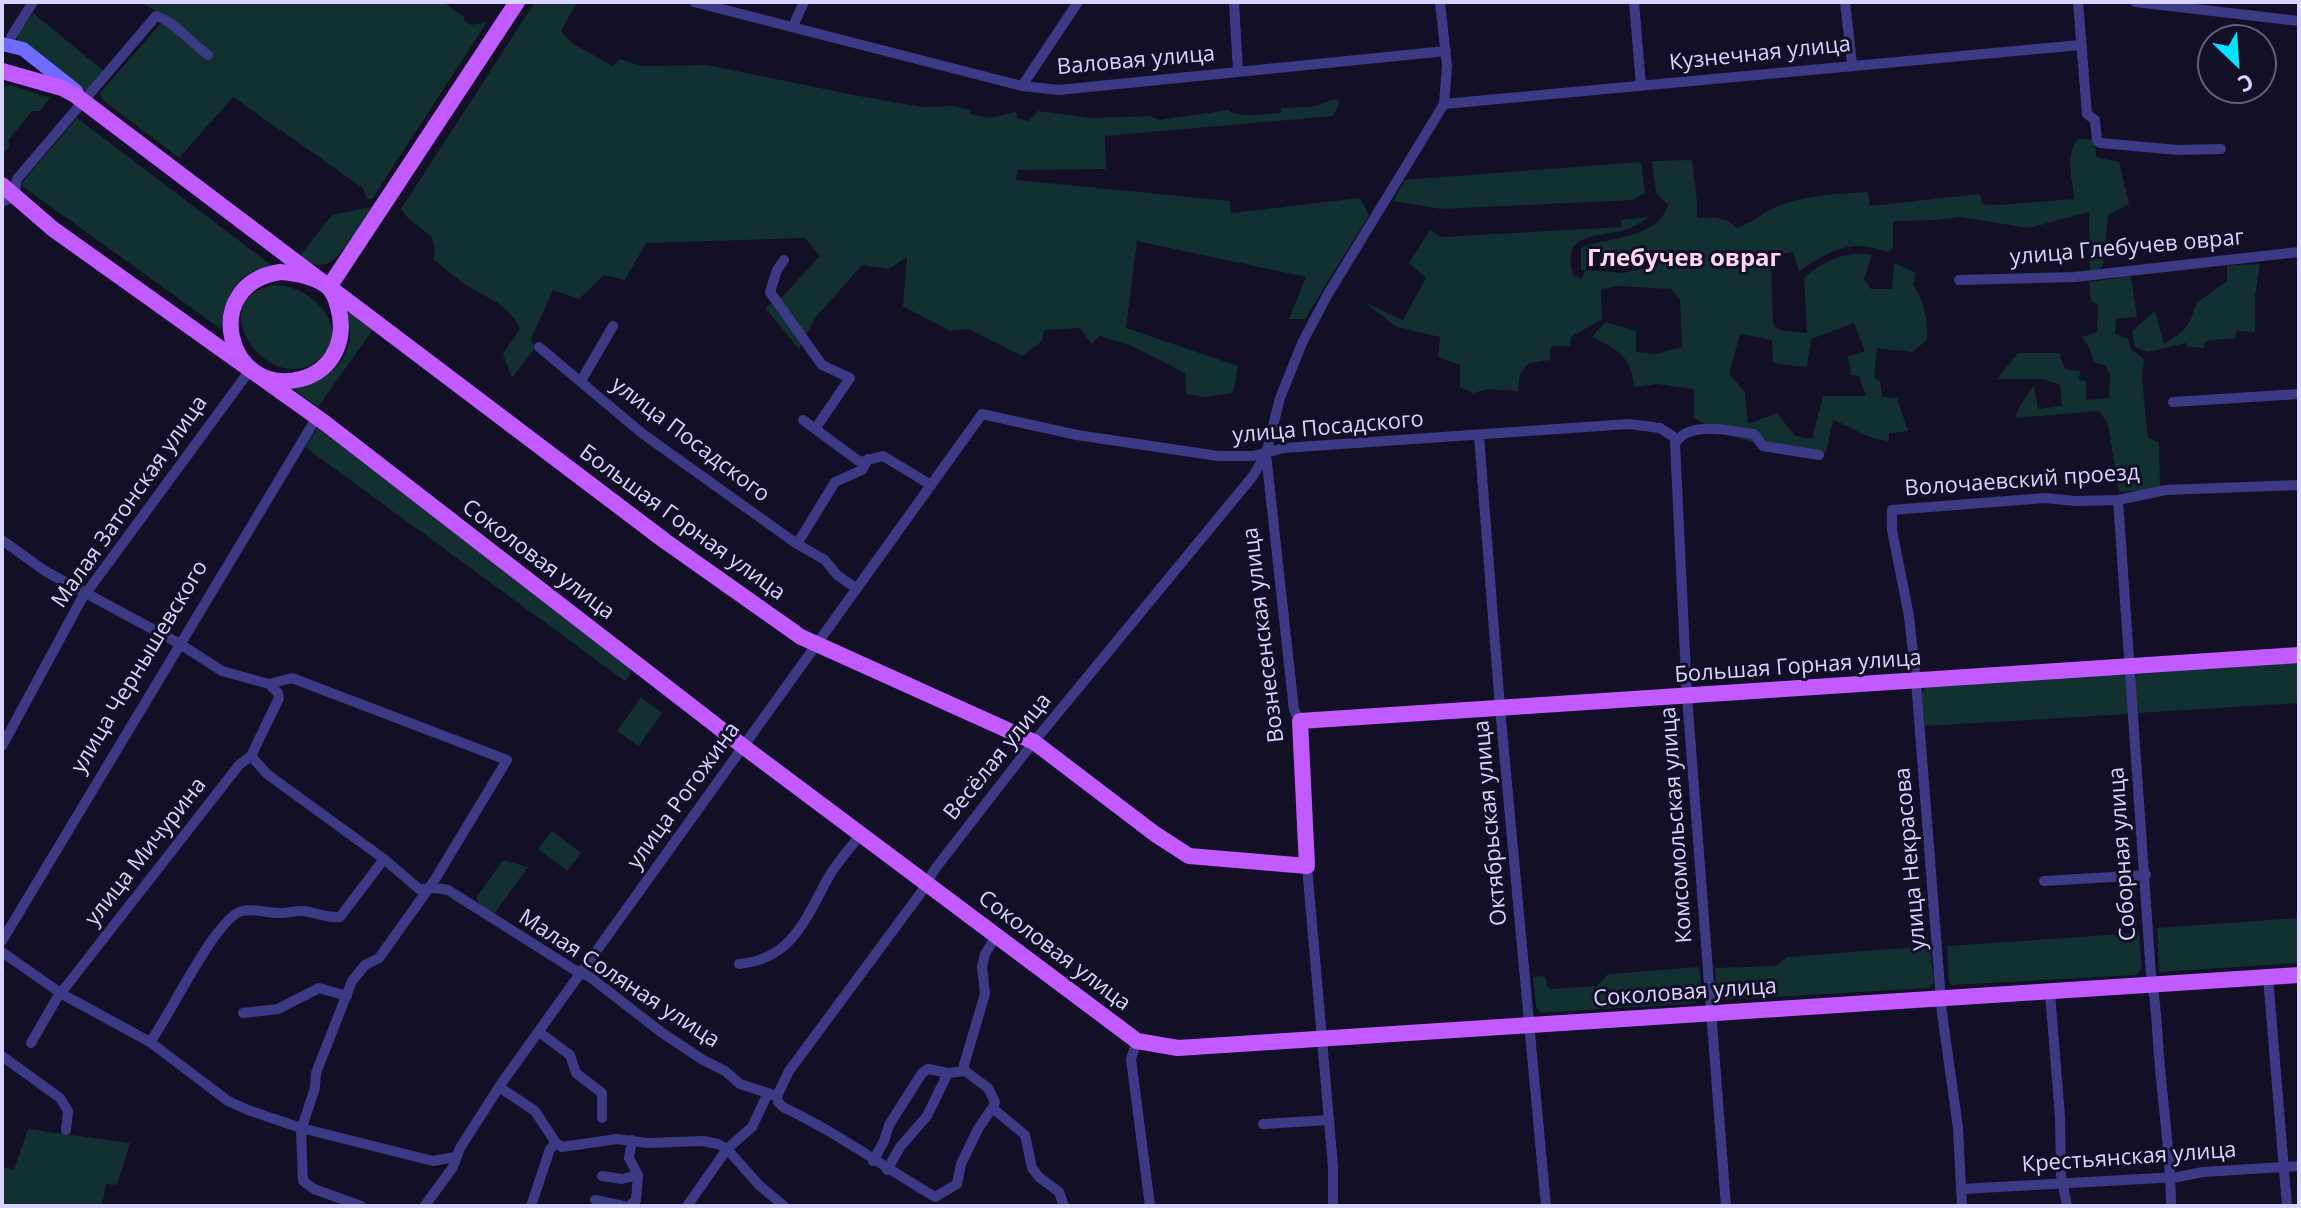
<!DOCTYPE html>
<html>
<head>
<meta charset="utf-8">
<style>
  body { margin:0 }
  #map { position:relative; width:2301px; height:1208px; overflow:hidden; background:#130f26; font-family:"Open Sans",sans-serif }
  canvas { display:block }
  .frame { position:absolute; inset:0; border:4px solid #d9d4ff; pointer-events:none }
  .north { position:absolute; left:2197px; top:24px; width:80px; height:80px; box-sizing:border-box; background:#130f26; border:2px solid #625e7d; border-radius:50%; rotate:155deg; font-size:22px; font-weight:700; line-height:32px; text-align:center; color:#d9d4ff }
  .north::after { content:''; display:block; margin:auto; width:28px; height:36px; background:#00e5ff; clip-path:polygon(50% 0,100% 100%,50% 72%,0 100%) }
</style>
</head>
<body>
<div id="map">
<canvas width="2301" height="1208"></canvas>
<div class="frame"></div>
<div class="north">С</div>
</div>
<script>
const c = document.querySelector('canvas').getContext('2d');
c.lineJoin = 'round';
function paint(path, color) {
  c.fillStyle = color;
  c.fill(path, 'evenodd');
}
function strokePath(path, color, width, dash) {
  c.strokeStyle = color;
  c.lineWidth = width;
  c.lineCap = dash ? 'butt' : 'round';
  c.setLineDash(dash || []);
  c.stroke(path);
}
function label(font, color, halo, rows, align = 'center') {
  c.font = font + ' "Open Sans",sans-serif';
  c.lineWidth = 6;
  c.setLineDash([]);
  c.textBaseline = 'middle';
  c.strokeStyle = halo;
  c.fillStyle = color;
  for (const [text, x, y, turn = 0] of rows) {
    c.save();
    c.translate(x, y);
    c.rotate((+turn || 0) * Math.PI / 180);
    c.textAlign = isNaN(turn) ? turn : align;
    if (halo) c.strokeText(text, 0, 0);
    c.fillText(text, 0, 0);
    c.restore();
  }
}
paint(new Path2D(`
  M139 2H443L464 17V20L471 25 487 22 372 199H367L363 188 233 97 179 158 104 101 100 97 101 92 167 16Z
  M535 2 576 4 561 31 573 44 613 66 620 59 641 66 707 65 854 95 922 107 954 106 970 110V114L989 118 1016 112 1017 118 1029 121 1038 111 1091 118 1150 116 1159 120 1228 110C1241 119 1264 114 1280 113L1282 108 1312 107 1335 99 1340 102 1333 116 1105 136 1106 169 1018 170 1016 180 1230 201 1231 213 1360 198 1369 215 1305 319H1289L1306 277 1137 241 1126 328 1238 366 1233 393 1206 397 1186 394 1185 373 1130 345 1099 336 1092 344 1080 328 1044 330 1042 341 1022 356 969 329 950 331 903 306 907 257 889 269 862 265 815 318 799 349 765 308 782 297 820 256 805 238 646 243 625 280 604 275 579 299 553 290 531 339 535 348 512 378 503 354 520 329C509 304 490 300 468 286 456 279 445 268 433 259L435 252 432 237 408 218 401 209Z
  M33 13 105 72 85 92 81 93 17 43 18 34Z
  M10 85 50 98 40 111H32L9 139V147L2 156V88Z
  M77 118 271 265C265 268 258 269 252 272 228 285 225 306 221 329L22 186 24 180Z
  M2078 139 2095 140 2096 157 2119 162 2129 204 2108 215 2103 266 2099 270H2090L2089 212 2029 228 1960 217 1936 220 1893 221V248L1889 252C1849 239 1833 249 1799 271L1793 252 1770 255C1773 279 1771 302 1774 327L1784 331 1807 333 1804 278C1823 261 1847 250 1872 255L1864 279 1871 289H1892L1894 263 1916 273 1913 285C1924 301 1928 320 1927 340L1912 352 1877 348 1874 378 1880 382 1882 397 1897 398 1908 431 1889 433V441C1868 440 1853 427 1833 420L1826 453C1782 446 1732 444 1694 418V389L1657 384 1634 387C1632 358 1618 349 1592 337L1605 322 1636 331V352L1654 354 1682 347 1680 299 1671 289 1618 286 1601 289 1602 319 1571 337 1570 346H1551L1550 360 1529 363 1520 374 1518 391 1488 389 1473 393 1460 387V365L1438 357 1440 337 1397 327 1364 302 1403 320 1426 278 1409 263 1430 230 1442 237 1621 227V220L1649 217C1640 223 1631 229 1620 231 1589 239 1563 233 1573 275L1582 279 1585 271 1581 270V248C1608 236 1657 240 1668 205L1656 193 1652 161 1692 160 1697 201V218C1713 217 1725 216 1737 228 1752 223 1762 213 1776 207 1804 195 1838 194 1868 192L1870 206 1980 194 1982 204 2000 205 2074 199C2073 180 2064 155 2078 139ZM1652 250 1647 268 1623 273 1585 270 1589 254ZM1854 323 1865 351 1847 357 1851 368 1850 375 1859 376 1866 396H1823L1812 439 1795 436 1777 413 1748 424 1745 392 1729 374 1740 334 1772 340 1773 363 1807 367 1811 339Z
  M1641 162 1645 193 1632 200 1441 209 1393 201 1405 180Z
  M371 207C367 216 360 225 354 234 338 256 328 277 299 257L332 215Z
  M2260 264 2255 296V332L2237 331 2235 338 2205 341 2204 348 2188 347 2186 343 2148 352 2135 347 2132 331 2155 311 2164 344C2183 333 2191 325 2196 303L2227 281V266Z
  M2131 276 2137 317 2116 319 2115 334 2128 339 2131 349 2144 359 2142 378 2148 438 2159 442 2160 487 2144 491 2119 492 2108 424 2099 411 2015 418 2020 406 2034 385 2038 409 2062 406 2060 385 2043 379H1997L2018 353H2059L2065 369 2080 371 2079 380 2086 381V400L2109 398 2110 375 2106 366 2094 362 2089 347 2082 337 2097 332 2098 305 2091 301 2089 282Z
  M274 285C313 284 357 333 316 362 267 396 200 299 274 285Z
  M348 310 374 328 318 407 292 388 294 385C331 380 361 355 346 314Z
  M318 428 631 667 630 675 625 681 305 447Z
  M2299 662V703L2137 713 2135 678 2138 674Z
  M2123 674 2126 678 2129 714 1925 726 1922 693 1925 687Z
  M641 697 662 713 639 746 617 731Z
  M552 831 581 853 567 871 538 849Z
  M503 860 528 867 494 914 481 907 476 898Z
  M2299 918V963L2159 972 2157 928Z
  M2139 933 2142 968 2136 975 1951 985 1949 983 1947 946Z
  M1930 946 1934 983 1929 988 1722 1000 1716 992 1715 968 1776 966 1787 957Z
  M1699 967 1702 997 1695 1003 1541 1013 1536 1007 1533 977 1543 976 1546 978 1547 986 1551 989 1597 986 1608 974Z
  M28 1129 130 1143 117 1185 106 1184 102 1206H2V1167L14 1170Z`), '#12302f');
strokePath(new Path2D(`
  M694 2 1022 86 1059 90 1446 51
  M1234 2 1238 72
  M1634 2 1641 86
  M1845 2 1852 64
  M2078 2 2087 114 2095 120 2097 140 2100 143 2178 150 2221 149
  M2135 2 2299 21
  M793 26 804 2
  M9 46 11 37 33 2
  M1022 86 1078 2
  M1444 104 2080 45
  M2 202 14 197 17 179 156 16C172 20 193 44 208 55
  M784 260 777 270 770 292 822 365 850 378 815 429
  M1959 280 2075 277 2299 252
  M539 347 643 434 797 544 825 560 837 575 857 589
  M581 381 613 326
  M2173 402 2299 394
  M803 420 860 462 883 456 931 485
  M1479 436 1500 708 1546 1206
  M2118 500 2151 975C2157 1006 2157 1037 2160 1068 2164 1114 2171 1160 2171 1206
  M2 540 45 571 180 644 222 671 269 684 292 678 507 760 434 881 379 958 365 965 352 981 316 1073 315 1088 301 1130 303 1181 314 1189 361 1206
  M797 544 835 482 862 470 868 459
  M1300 721 1294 710 1266 454 1280 398 1303 341 1328 294 1444 104 1447 66 1440 2
  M2 746 81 600 250 370
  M251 756 267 774 384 859 419 889 436 888 448 890 573 969 590 977 661 1032 703 1060 725 1071 740 1084 777 1096 778 1102 783 1107C836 1132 884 1167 935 1197
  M1307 866 1333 1167V1206
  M2044 881 2146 875
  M2 941 317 417
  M2 952 62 994 150 1042 228 1101 248 1110 301 1128 433 1161 455 1157
  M739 964C792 959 805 920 828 878 837 862 851 847 862 833
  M2268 977 2287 1206
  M2050 993 2060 1117 2061 1175 2067 1206
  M243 1013 278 1009 319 988 347 996
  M539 1032 570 1055 576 1073 602 1093V1118
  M1137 1041 1131 1059 1150 1206
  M150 1042C169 1017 216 917 242 911 255 908 266 913 279 913 287 914 295 910 304 911 317 913 326 918 340 917L384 859
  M31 1043 57 998 239 765 251 756 279 698 278 693 269 684
  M2 1056 60 1098 68 1111 66 1130
  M965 1071 988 1088 995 1102 993 1107 996 1111 1025 1135 1032 1168 1039 1177 1059 1192 1064 1206
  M965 1071 964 1065 985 994 982 967 985 954 996 936
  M499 1087 535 1111 556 1143
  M777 1096 789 1071 920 894 935 869 1028 749 1253 476 1266 454
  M1263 1124 1329 1120
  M556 1143 562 1147 617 1139 648 1143 703 1141 718 1144 727 1149 759 1185 784 1206
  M873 1161 884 1141 889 1125 922 1073 928 1069 948 1073 965 1071
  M887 1170 900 1147 927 1116 948 1073
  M602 1176 622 1179 638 1175
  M1962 1189 2178 1177 2203 1172 2299 1166
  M935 1197 957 1184 961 1164 978 1129 993 1107
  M595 1200 623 1206
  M426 1204 453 1167 460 1148 503 1081 982 414 1077 435 1218 456H1253L1284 448 1629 424 1660 428 1677 439
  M531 1206 550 1149 556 1143
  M629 1206 636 1200 638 1175 629 1158 632 1140
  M687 1206 727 1149 752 1127 768 1093
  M1726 1206 1687 696 1675 443C1690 420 1729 431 1754 434L1763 446 1819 455
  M1962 1206 1958 1128 1942 1013 1916 681 1909 616 1892 530V510L2045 498 2075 501 2118 500 2166 490 2299 485`), '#3d3a85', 10);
strokePath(new Path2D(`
  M2 44 23 49 76 91`), '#6f6bff', 14);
strokePath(new Path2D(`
  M2 71 62 88 75 95 665 541 801 637 1034 742 1155 834 1189 856 1307 866 1300 721 2299 655
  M2 185 53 229 325 423 744 747 1137 1041 1178 1048 2299 975
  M280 272C297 273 313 276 327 286 333 291 336 299 338 307 347 338 334 370 301 379 226 398 199 284 280 272Z
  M329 287 517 2`), '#c25bff', 16);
label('22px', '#d9d4ff', '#130f26', [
  ["Кузнечная улица",1760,54,-6],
  ["Валовая улица",1136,61,-5],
  ["улица Глебучев овраг",2127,248,-5],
  ["улица Посадского",1328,428,-5],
  ["улица Посадского",690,440,37],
  ["Волочаевский проезд",2022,481,-4],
  ["Малая Затонская улица",130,502,-55],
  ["Большая Горная улица",682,523,36],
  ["Соколовая улица",538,560,37],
  ["Вознесенская улица",1264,635,-97],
  ["улица Чернышевского",140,667,-59],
  ["Большая Горная улица",1798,667,-4],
  ["Весёлая улица",998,757,-51],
  ["улица Рогожина",684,796,-54],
  ["Октябрьская улица",1491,823,-95],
  ["Комсомольская улица",1677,825,-94],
  ["улица Мичурина",146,852,-52],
  ["Соборная улица",2123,854,-94],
  ["улица Некрасова",1911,859,-95],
  ["Соколовая улица",1054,951,37],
  ["Малая Соляная улица",619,979,33],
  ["Соколовая улица",1685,993,-4],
  ["Крестьянская улица",2129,1158,-4]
]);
label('bold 24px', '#ffd6f0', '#130f26', [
  ["Глебучев овраг",1684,259]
]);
</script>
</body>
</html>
